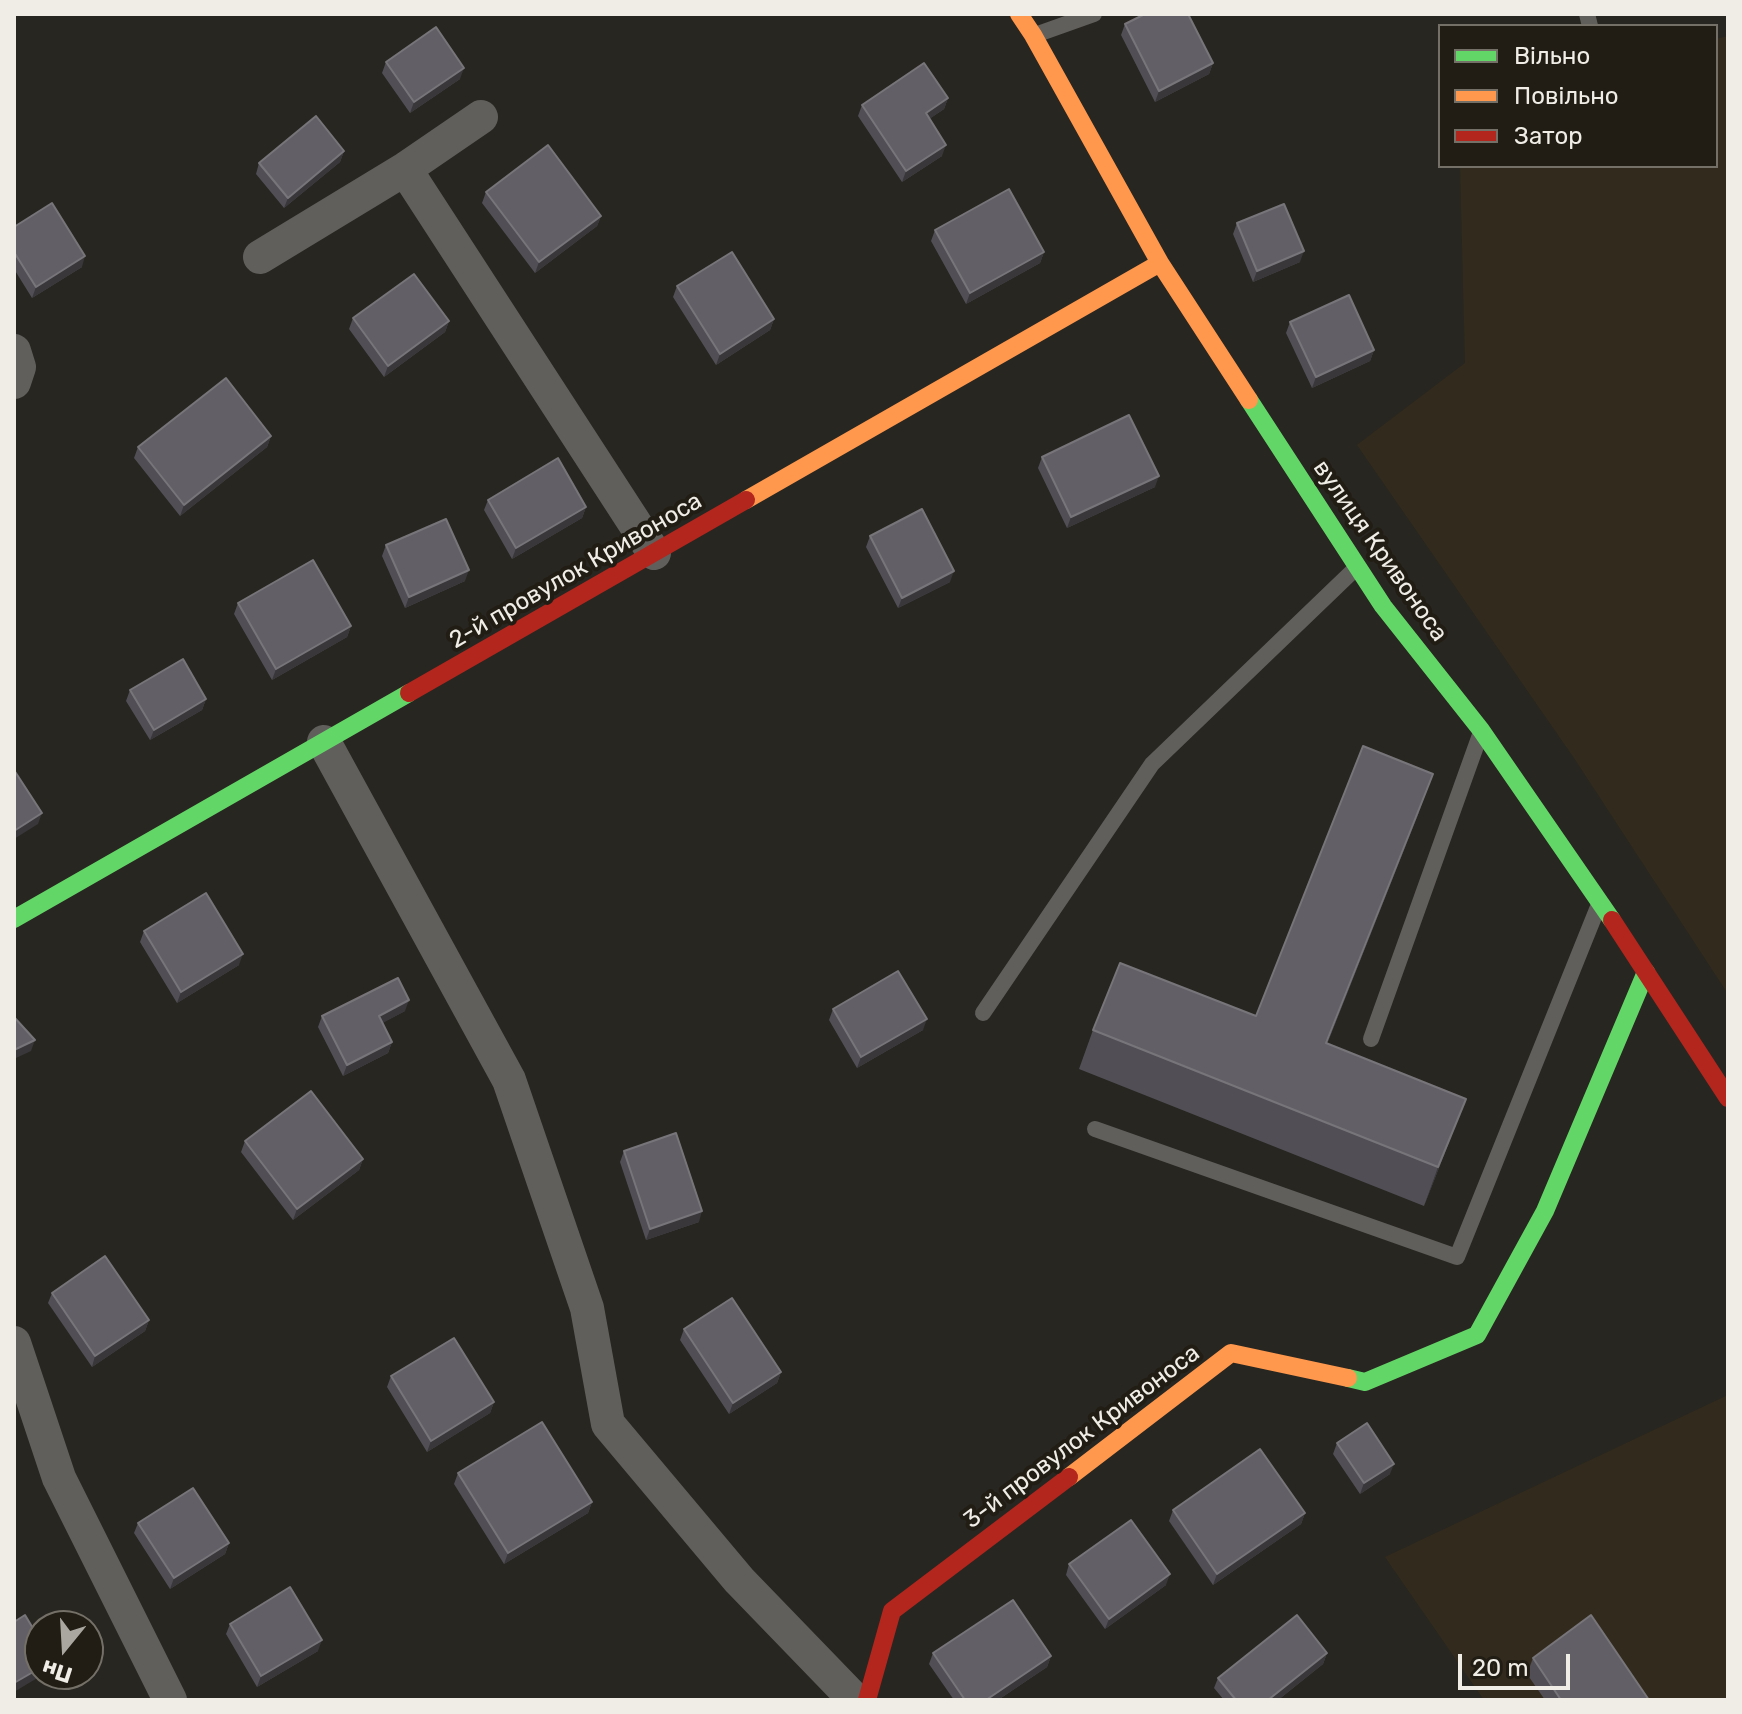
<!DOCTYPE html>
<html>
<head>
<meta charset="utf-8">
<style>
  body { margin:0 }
  #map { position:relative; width:1742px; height:1714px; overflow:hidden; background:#282620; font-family:Rubik,sans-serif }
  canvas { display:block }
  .frame { position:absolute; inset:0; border:16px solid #f0ede7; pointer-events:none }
  .legend { position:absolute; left:1438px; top:24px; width:280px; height:144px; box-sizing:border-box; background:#211d14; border:2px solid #747068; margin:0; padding:10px 14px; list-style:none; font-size:24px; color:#f0ede7 }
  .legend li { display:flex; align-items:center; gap:16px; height:40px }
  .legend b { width:40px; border:2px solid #747068 }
  .north { position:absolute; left:24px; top:1610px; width:80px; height:80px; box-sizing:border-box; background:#211d14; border:2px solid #747068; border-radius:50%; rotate:198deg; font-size:22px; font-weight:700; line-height:32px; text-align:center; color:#f0ede7 }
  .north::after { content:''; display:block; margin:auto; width:28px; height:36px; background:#aaa7a1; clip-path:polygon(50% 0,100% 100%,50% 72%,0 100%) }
  .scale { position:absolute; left:1458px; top:1654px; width:112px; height:36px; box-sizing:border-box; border:4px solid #f0ede7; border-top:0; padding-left:10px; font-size:24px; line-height:28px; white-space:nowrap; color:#f0ede7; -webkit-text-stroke:6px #211d14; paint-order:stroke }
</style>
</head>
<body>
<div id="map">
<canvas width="1742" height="1714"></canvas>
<div class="frame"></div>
<ul class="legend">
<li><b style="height:10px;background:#63d668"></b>Вільно</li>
<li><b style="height:10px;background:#ff974d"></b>Повільно</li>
<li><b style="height:10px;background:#b3261e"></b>Затор</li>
</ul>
<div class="north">Пн</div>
<div class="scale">20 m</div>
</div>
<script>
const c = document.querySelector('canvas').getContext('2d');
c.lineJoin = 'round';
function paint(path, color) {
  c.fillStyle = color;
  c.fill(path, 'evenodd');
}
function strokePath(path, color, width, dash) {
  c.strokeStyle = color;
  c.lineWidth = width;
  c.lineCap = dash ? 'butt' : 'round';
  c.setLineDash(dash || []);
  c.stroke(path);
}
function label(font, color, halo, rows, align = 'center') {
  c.font = font + ' Rubik,sans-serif';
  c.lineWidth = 8;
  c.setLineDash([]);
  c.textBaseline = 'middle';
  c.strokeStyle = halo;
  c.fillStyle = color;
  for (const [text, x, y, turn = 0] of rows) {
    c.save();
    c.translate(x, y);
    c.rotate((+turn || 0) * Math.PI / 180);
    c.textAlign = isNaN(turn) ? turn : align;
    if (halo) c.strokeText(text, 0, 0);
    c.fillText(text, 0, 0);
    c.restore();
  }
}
paint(new Path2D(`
  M1728 36V994L1574 758 1357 445 1465 363 1460 166H1716V39Z
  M1728 1395V1700H1484L1385 1557Z`), '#322b1d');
strokePath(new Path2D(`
  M1587 14 1590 26
  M1035 35 1094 14
  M983 1013 1152 764 1356 568
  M1371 1039 1480 735
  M1095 1129 1457 1257 1598 907`), '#615f5c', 16);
strokePath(new Path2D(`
  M405 169 481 117
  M260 257 405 169 654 553
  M14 351 19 367 14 382
  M324 742 509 1080 587 1308 608 1424 739 1580 855 1700
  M14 1343 59 1478 170 1700`), '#615f5c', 34);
strokePath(new Path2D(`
  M1249 400 1383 606 1481 730 1612 920
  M14 919 409 693
  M1348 1378 1365 1382 1477 1335 1545 1211 1646 972`), '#63d668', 18);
strokePath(new Path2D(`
  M1019 14 1033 35 1160 263 1249 400
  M746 500 1160 263
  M1069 1477 1231 1353 1348 1378`), '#ff974d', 18);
strokePath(new Path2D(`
  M409 693 746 500
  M1612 920 1728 1098
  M867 1700 892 1611 1069 1477`), '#b3261e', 18);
paint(new Path2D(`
  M1125 24 1213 63 1209 74 1155 102 1121 35Z
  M386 62 460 79 410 113 382 73Z
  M948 98 944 109 929 119 942 156 902 182 858 116 862 105Z
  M344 151 340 162 284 208 256 174 259 163Z
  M486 192 601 216 597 226 535 273 482 203Z
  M1237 223 1300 262 1253 282 1233 234Z
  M14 227 82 267 32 298 14 269Z
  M935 230 1044 252 1040 263 966 304 931 241Z
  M677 286 774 319 770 330 716 365 673 297Z
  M353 318 449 321 445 332 384 377 349 329Z
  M1290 322 1374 350 1370 361 1312 388 1286 333Z
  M271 436 267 447 180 516 134 458 138 447Z
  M1042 457 1155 487 1067 528 1038 468Z
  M488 500 586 507 582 518 512 559 484 510Z
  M870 536 950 582 898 608 866 547Z
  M386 545 465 581 405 608 382 556Z
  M238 603 351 626 347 637 272 680 234 614Z
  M130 690 206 699 202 710 150 740 126 701Z
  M1419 812 1327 1044 1451 1137 1424 1206 1079 1069 1093 1030 1256 1016Z
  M144 931 239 965 177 1003 140 942Z
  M833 1009 923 1030 857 1068 829 1020Z
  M405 1011 382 1023 392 1042 388 1053 343 1076 318 1027 322 1016Z
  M245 1141 363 1159 359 1170 293 1220 241 1152Z
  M624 1151 699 1222 646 1240 620 1162Z
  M52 1293 149 1320 145 1331 92 1367 48 1303Z
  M684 1329 781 1372 777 1383 729 1414 680 1340Z
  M391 1376 494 1402 490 1413 427 1452 387 1387Z
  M1337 1443 1390 1474 1360 1494 1333 1454Z
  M458 1473 592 1502 588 1513 504 1564 454 1484Z
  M1173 1510 1305 1513 1301 1524 1213 1585 1169 1521Z
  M138 1523 229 1543 225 1554 170 1589 134 1533Z
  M1069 1564 1166 1585 1105 1629 1066 1575Z
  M230 1624 318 1651 257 1687 226 1634Z
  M933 1653 1051 1656 1047 1667 998 1700H954L929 1664Z
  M1327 1653 1323 1664 1278 1700H1224L1214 1688 1218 1678Z
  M1533 1658 1649 1700H1545L1527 1674Z`), '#514e56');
paint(new Path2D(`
  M1213 63 1209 74 1155 102 1159 91Z
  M464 68 460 79 410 113 414 102Z
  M948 98 944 109 922 124 926 113Z
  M946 145 942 156 902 182 906 171Z
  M344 151 340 162 284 208 288 198Z
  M601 216 597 226 535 273 539 262Z
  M1304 251 1300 262 1253 282 1257 271Z
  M1044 252 1040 263 966 304 970 293Z
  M85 256 82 267 32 298 36 287Z
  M774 319 770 330 716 365 720 354Z
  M449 321 445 332 384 377 388 366Z
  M1374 350 1370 361 1312 388 1316 377Z
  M271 436 267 447 180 516 184 505Z
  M1159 476 1155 487 1067 528 1071 517Z
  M586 507 582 518 512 559 516 548Z
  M469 570 465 581 405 608 409 597Z
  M954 571 950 582 898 608 902 598Z
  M351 626 347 637 272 680 276 669Z
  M206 699 202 710 150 740 154 730Z
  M1433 774 1419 812 1312 1082 1326 1043Z
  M42 813 38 824 14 839V831Z
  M243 954 239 965 177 1003 181 992Z
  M409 1000 405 1011 375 1027 379 1016Z
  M927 1019 923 1030 857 1068 861 1057Z
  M35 1040 31 1051 14 1059V1050Z
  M392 1042 388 1053 343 1076 347 1065Z
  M1466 1099 1451 1137 1424 1206 1438 1167Z
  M363 1159 359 1170 293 1220 297 1209Z
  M702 1211 699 1222 646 1240 650 1229Z
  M149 1320 145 1331 92 1367 95 1356Z
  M781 1372 777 1383 729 1414 733 1403Z
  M494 1402 490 1413 427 1452 431 1441Z
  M1394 1464 1390 1474 1360 1494 1364 1483Z
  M592 1502 588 1513 504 1564 508 1553Z
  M1305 1513 1301 1524 1213 1585 1217 1574Z
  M229 1543 225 1554 170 1589 174 1578Z
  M1170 1574 1166 1585 1105 1629 1109 1619Z
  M322 1640 318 1651 257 1687 261 1676Z
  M1327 1653 1323 1664 1278 1700H1268Z
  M1051 1656 1047 1667 998 1700H986Z
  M40 1668V1674H44L14 1692V1683Z`), '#39373a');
const building = new Path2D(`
  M1145 14H1188L1213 63 1159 91 1125 24Z
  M436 27 464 68 414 102 386 62Z
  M924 63 948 98 926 113 946 145 906 171 862 105Z
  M316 116 344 151 288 198 259 163Z
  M548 145 601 216 539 262 486 192Z
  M1009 189 1044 252 970 293 935 230Z
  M52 203 85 256 36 287 14 252V227Z
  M1284 204 1304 251 1257 271 1237 223Z
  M732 252 774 319 720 354 677 286Z
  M414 274 449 321 388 366 353 318Z
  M1349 295 1374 350 1316 377 1290 322Z
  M226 378 271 436 184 505 138 447Z
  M1129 415 1159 476 1071 517 1042 457Z
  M558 458 586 507 516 548 488 500Z
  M922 509 954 571 902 598 870 536Z
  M446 519 469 570 409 597 386 545Z
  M313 560 351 626 276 669 238 603Z
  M183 659 206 699 154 730 130 690Z
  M1363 746 1433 774 1326 1043 1466 1099 1438 1167 1093 1030 1120 963 1256 1016Z
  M14 770 42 813 14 831Z
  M206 893 243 954 181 992 144 931Z
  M898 971 927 1019 861 1057 833 1009Z
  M398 978 409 1000 379 1016 392 1042 347 1065 322 1016Z
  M14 1017 35 1040 14 1050Z
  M311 1091 363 1159 297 1209 245 1141Z
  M676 1133 702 1211 650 1229 624 1151Z
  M105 1256 149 1320 95 1356 52 1293Z
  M732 1298 781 1372 733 1403 684 1329Z
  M454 1338 494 1402 431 1441 391 1376Z
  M542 1422 592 1502 508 1553 458 1473Z
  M1367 1423 1394 1464 1364 1483 1337 1443Z
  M1260 1449 1305 1513 1217 1574 1173 1510Z
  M193 1488 229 1543 174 1578 138 1523Z
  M1131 1520 1170 1574 1109 1619 1069 1564Z
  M290 1587 322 1640 261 1676 230 1624Z
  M1013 1600 1051 1656 986 1700H965L933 1653Z
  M25 1615 40 1640V1668L14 1683V1622Z
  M1297 1615 1327 1653 1268 1700H1236L1218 1678Z
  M1591 1615 1649 1700H1561L1533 1658Z`);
paint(building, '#625f66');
strokePath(building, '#78757a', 2);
label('24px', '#f0ede7', '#211d14', [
  ["вулиця Кривоноса",1380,551,55],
  ["2-й провулок Кривоноса",576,571,-30],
  ["3-й провулок Кривоноса",1082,1437,-37]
]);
</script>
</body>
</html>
